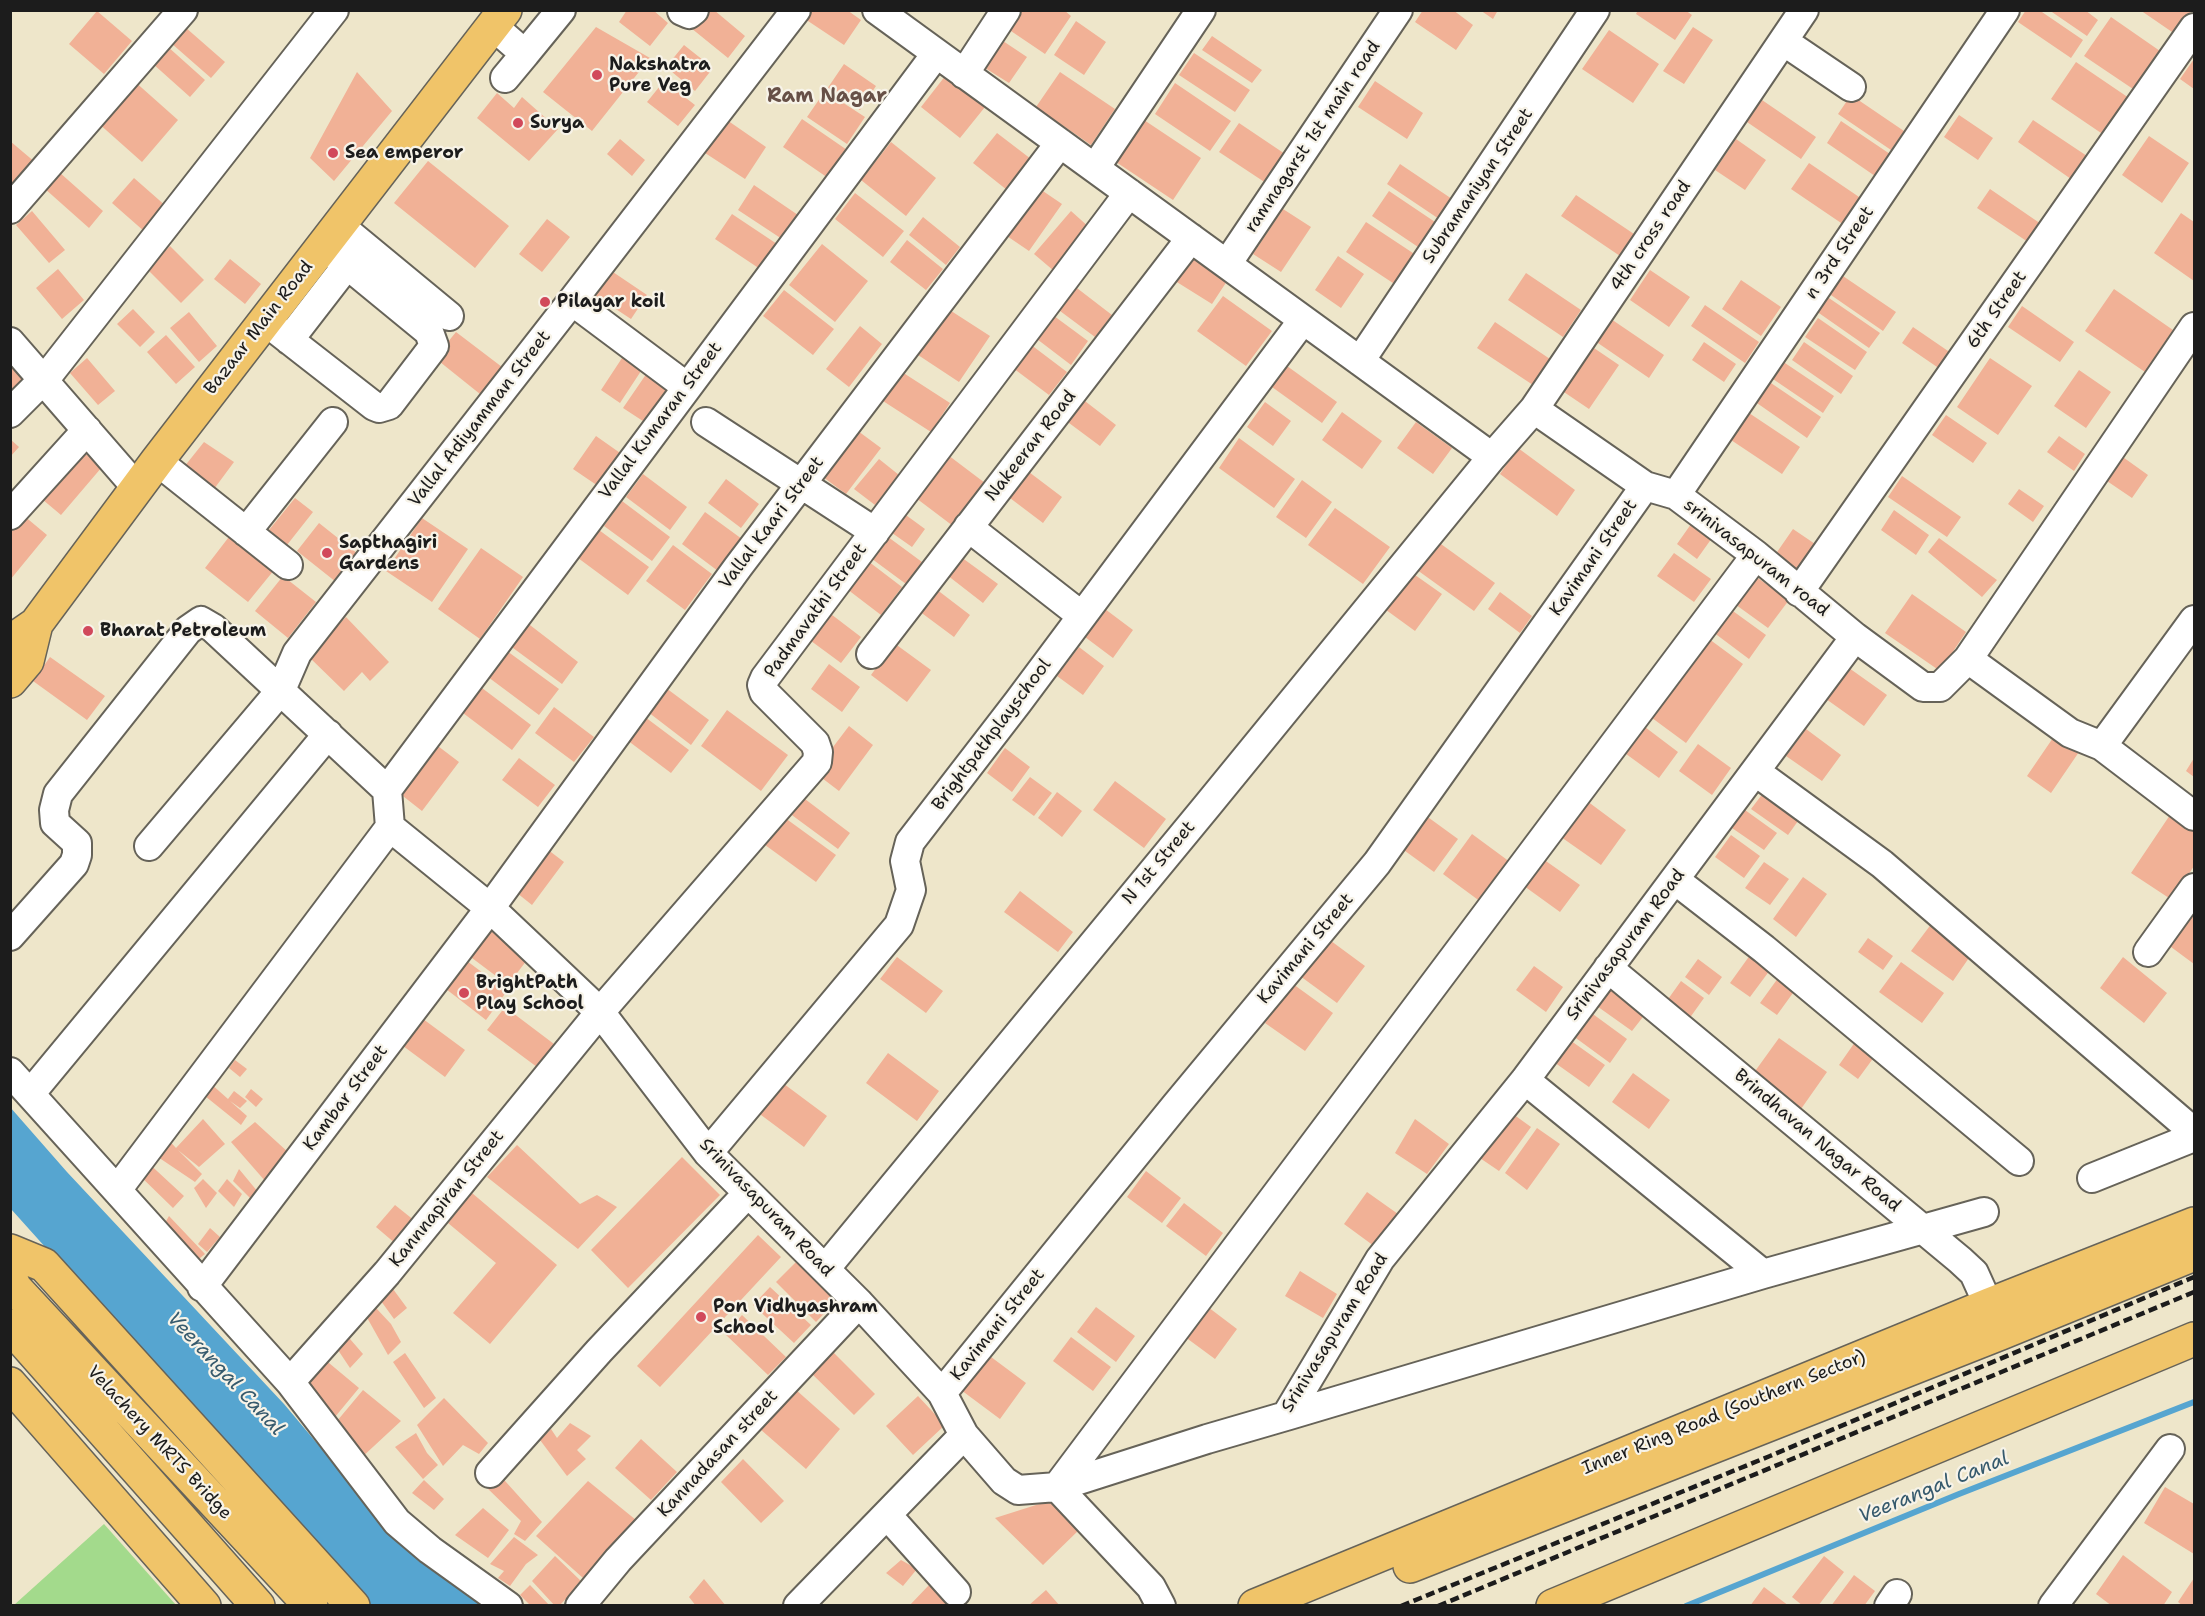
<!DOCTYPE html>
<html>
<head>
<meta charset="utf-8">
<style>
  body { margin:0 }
  #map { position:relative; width:2205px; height:1616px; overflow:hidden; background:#eee6ca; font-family:"Shantell Sans",sans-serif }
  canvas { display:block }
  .frame { position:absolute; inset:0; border:12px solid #1c1c1c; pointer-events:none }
</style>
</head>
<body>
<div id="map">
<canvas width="2205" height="1616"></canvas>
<div class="frame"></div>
</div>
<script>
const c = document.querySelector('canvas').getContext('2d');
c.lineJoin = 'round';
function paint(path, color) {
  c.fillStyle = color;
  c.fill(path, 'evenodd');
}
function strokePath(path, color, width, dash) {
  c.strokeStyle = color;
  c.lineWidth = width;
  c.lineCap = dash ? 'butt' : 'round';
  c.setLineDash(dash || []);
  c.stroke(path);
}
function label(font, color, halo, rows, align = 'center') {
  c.font = font + ' "Shantell Sans",sans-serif';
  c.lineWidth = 4.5;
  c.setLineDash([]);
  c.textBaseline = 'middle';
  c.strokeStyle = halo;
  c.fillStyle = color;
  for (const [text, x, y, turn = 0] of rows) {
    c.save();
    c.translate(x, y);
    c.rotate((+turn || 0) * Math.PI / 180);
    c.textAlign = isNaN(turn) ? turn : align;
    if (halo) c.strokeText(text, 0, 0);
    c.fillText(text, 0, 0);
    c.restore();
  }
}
paint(new Path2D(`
  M104 1524 176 1605H14Z`), '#a3da8c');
paint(new Path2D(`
  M10 1107 67 1172 284 1404 394 1535 486 1605H369L337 1572 11 1209Z`), '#56a5d0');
strokePath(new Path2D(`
  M1686 1606 1959 1494 2194 1402`), '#56a5d0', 6);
paint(new Path2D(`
  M627 10H653L668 23 650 46 619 22Z
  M704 10H714L745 36 728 58 691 28Z
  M802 10H847L861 20 844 45 799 15Z
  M1021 10H1064L1071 16 1045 54 1008 29Z
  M1423 10H1453L1473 25 1456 50 1415 22Z
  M1480 10H1498L1493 19Z
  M1638 10H1685L1692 15 1675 40 1636 14Z
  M2026 10H2039L2083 40 2071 58 2018 22Z
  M2049 10H2085L2098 20 2087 36Z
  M2140 10H2192L2175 34Z
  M97 11 132 41 104 74 69 44Z
  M2111 17 2160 51 2133 89 2084 56Z
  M1076 21 1106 42 1084 75 1054 55Z
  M185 27 225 62 211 78 171 43Z
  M596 27 650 58 592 131 543 92Z
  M1693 27 1713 40 1684 84 1663 71Z
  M1609 30 1659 64 1633 103 1582 69Z
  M1212 36 1262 70 1252 83 1202 50Z
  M1003 41 1027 57 1009 83 985 68Z
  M684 45 713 68 695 91 666 67Z
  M167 46 205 80 190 97 152 63Z
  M1194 53 1250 90 1235 112 1179 75Z
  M2194 59V89L2180 79Z
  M2076 62 2129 98 2104 135 2051 99Z
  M844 64 876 86 860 110 827 89Z
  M357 72 392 111 334 181 310 158Z
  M1060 72 1115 109 1091 145 1036 107Z
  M946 75 985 107 960 138 921 107Z
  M133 80 178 120 142 162 97 122Z
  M664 81 695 105 678 126 647 102Z
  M1375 81 1423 113 1407 139 1358 107Z
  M1175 83 1231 121 1210 151 1155 114Z
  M825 91 865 117 847 144 807 117Z
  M497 93 514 108 522 97 558 129 529 161 477 118Z
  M1851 95 1904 131 1891 150 1838 114Z
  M1762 100 1816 137 1801 159 1747 122Z
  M1959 115 1993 138 1978 160 1944 137Z
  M724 118 766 147 745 179 702 151Z
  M802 119 850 152 831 180 783 147Z
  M1144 120 1201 158 1173 200 1116 162Z
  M2033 120 2087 156 2071 179 2018 142Z
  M1841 121 1890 154 1875 176 1827 143Z
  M1239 123 1291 158 1272 187 1219 152Z
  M997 133 1031 159 1007 190 973 163Z
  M2149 136 2189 163 2162 203 2122 175Z
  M620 139 645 160 632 176 607 154Z
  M1736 139 1766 160 1745 190 1715 170Z
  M10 141 36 163 10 193Z
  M891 142 936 178 906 216 861 180Z
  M428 161 509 226 475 268 394 203Z
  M1809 163 1865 201 1847 227 1791 189Z
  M1400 164 1458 203 1445 223 1387 184Z
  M59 172 103 211 89 228 44 188Z
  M134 178 167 207 145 232 112 203Z
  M754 185 798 215 782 239 738 210Z
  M1037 187 1062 204 1029 251 1004 234Z
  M1990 189 2044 226 2031 244 1977 208Z
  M1389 191 1441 226 1424 251 1372 216Z
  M855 193 904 231 883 257 835 219Z
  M1576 195 1634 234 1620 256 1561 216Z
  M1283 209 1311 227 1281 272 1253 254Z
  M32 211 65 250 49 263 16 225Z
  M1071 211 1090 228 1054 271 1034 254Z
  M2181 213 2194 222V281L2154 253Z
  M732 214 780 246 763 271 715 239Z
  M923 217 960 247 946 265 909 235Z
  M547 219 570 237 542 272 519 254Z
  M1366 222 1419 257 1399 287 1346 252Z
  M907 240 943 269 926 290 890 262Z
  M822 244 868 281 835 322 789 285Z
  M170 246 204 280 181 303 147 269Z
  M1191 249 1231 275 1212 304 1172 279Z
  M1338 256 1364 274 1341 308 1315 290Z
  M230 259 261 284 245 304 214 279Z
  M58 269 84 300 62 319 36 288Z
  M610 270 647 295 631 319 593 294Z
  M1650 270 1690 297 1669 327 1630 300Z
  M1526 273 1581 310 1563 337 1508 300Z
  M1840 274 1896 312 1883 331 1828 293Z
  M1741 280 1781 307 1761 336 1722 309Z
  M1073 285 1112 315 1095 337 1056 308Z
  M2114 289 2173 330 2145 372 2085 331Z
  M784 290 834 329 813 355 763 316Z
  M1223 296 1272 331 1246 366 1197 331Z
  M1826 296 1880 333 1869 348 1816 311Z
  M1705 305 1759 342 1745 363 1691 326Z
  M2022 306 2074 342 2060 362 2008 327Z
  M945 307 990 336 959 382 915 353Z
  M133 309 155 332 140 347 117 324Z
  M189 312 217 346 199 362 170 328Z
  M1050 313 1088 341 1071 365 1033 336Z
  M1818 318 1867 352 1855 370 1805 337Z
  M1611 319 1664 355 1649 378 1595 341Z
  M1495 322 1550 359 1533 385 1477 348Z
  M860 326 882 344 849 387 826 369Z
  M1913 327 1951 353 1940 369 1902 343Z
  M456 332 502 367 480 394 435 358Z
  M166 335 195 367 176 384 147 352Z
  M1026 341 1067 372 1049 395 1009 365Z
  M1704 342 1736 364 1724 382 1692 360Z
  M1804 342 1853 376 1841 394 1792 360Z
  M1588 344 1619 365 1589 409 1558 388Z
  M624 355 643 368 620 403 601 390Z
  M87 358 115 391 98 405 70 373Z
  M1990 358 2032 386 1998 435 1957 407Z
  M1782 361 1834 396 1823 413 1770 377Z
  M10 362 26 376 10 394Z
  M1287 366 1337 402 1322 423 1272 387Z
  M649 370 675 387 649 425 623 408Z
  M2079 370 2111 392 2086 428 2054 406Z
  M902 372 950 403 931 432 883 401Z
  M1768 381 1821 417 1807 438 1754 401Z
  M1081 398 1116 425 1100 446 1065 420Z
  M1265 402 1291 421 1273 446 1247 427Z
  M1746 411 1800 447 1782 474 1728 438Z
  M1342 412 1382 441 1362 469 1322 440Z
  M1946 415 1987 443 1973 463 1932 435Z
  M1416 422 1452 448 1433 474 1397 448Z
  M858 431 881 448 846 494 823 477Z
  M596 436 623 455 601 488 573 469Z
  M2059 436 2085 454 2074 471 2047 452Z
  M1239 438 1295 479 1274 508 1219 468Z
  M10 439 19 447 10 457Z
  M204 442 234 462 214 489 184 467Z
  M77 447 102 467 61 515 36 494Z
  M1518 448 1575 490 1557 516 1500 474Z
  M944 452 985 483 953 526 912 495Z
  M2120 455 2148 475 2132 498 2104 479Z
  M879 459 899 475 875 505 854 489Z
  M1025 469 1062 497 1043 523 1006 495Z
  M643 474 687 507 670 530 626 497Z
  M1902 476 1961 517 1947 537 1888 497Z
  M726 479 759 504 741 528 708 503Z
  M1302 480 1332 502 1306 538 1276 517Z
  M2019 489 2044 506 2033 522 2008 504Z
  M295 498 313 512 287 545 269 530Z
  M622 501 670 537 652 561 604 526Z
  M1335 508 1390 547 1363 584 1308 545Z
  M17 510 47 535 10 580V517Z
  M899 510 925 529 912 547 885 528Z
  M1894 510 1929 535 1916 555 1881 530Z
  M705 512 742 539 718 571 682 544Z
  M1696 517 1717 531 1697 559 1677 544Z
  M422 518 468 549 432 602 386 571Z
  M319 523 358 554 336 582 297 551Z
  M235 529 279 564 248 602 205 568Z
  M1793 529 1821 548 1803 574 1775 555Z
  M599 530 649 567 628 595 578 558Z
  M880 531 922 562 906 584 864 553Z
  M1939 538 1997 580 1982 597 1928 552Z
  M1434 539 1495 583 1474 611 1413 567Z
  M673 545 712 574 685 610 646 581Z
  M481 548 523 577 480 639 438 609Z
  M1674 553 1711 579 1694 602 1657 576Z
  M961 557 998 584 983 603 947 575Z
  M864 558 902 587 881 615 843 586Z
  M1408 570 1442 594 1415 631 1382 607Z
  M1752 574 1789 600 1768 628 1732 602Z
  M283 576 316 602 288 638 255 611Z
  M936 589 970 615 954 637 919 611Z
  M1500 592 1532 616 1520 633 1488 609Z
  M1912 594 1966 632 1940 671 1885 633Z
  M1101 606 1133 630 1113 658 1081 634Z
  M1726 606 1766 635 1749 659 1709 629Z
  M823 608 861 637 841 663 803 635Z
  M346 617 389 662 370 681 362 672 344 691 308 656Z
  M526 622 578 662 562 684 509 645Z
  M1705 636 1743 664 1686 743 1648 715Z
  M894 643 931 670 907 702 871 675Z
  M1079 647 1104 666 1083 695 1057 676Z
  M507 651 559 689 539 715 488 677Z
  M50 657 105 696 87 720 33 681Z
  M829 664 860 687 842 712 811 689Z
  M1849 668 1887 695 1864 726 1826 699Z
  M482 688 531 725 512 750 463 713Z
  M666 688 709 720 691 745 648 712Z
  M554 707 594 737 574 762 535 733Z
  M727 710 788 755 761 791 701 746Z
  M645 717 689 750 671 773 627 740Z
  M1641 724 1678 752 1659 778 1622 751Z
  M849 726 873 745 839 791 814 772Z
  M1806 729 1841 755 1822 781 1786 756Z
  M2057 732 2081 749 2051 793 2027 776Z
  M430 740 459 762 422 811 394 789Z
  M1698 744 1731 768 1712 795 1679 771Z
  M1005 748 1030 767 1012 792 987 773Z
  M519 758 555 785 538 807 502 780Z
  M2194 758V777L2186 771Z
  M1030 777 1052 793 1034 816 1012 800Z
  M1115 781 1166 819 1144 848 1093 810Z
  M1767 788 1803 814 1788 835 1751 809Z
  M1057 792 1082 811 1062 837 1038 818Z
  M797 793 850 833 838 849 785 810Z
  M1587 801 1626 830 1601 865 1561 837Z
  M1745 810 1777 833 1764 850 1732 828Z
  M781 815 836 855 816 882 761 842Z
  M1425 815 1458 839 1434 872 1401 848Z
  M2170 815 2194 831V866L2172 900 2131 873Z
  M1472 834 1510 862 1481 902 1443 874Z
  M1731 835 1760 856 1744 878 1715 857Z
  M543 846 564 862 532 905 512 889Z
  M1543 859 1580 885 1560 912 1524 886Z
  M1764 862 1789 879 1770 905 1745 888Z
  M1803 877 1827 894 1796 937 1773 919Z
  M1020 891 1073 932 1058 952 1004 912Z
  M2194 907V964L2167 944Z
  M482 920 530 956 508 985 460 949Z
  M1932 923 1973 952 1953 981 1911 951Z
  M1327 938 1365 966 1337 1003 1300 976Z
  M1868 938 1893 956 1883 970 1858 952Z
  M1753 951 1773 966 1750 997 1730 983Z
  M897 957 943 991 926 1013 880 979Z
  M2123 957 2167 993 2144 1023 2100 988Z
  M1698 959 1722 977 1709 995 1685 977Z
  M467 961 507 991 486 1020 446 989Z
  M1901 962 1944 993 1922 1023 1879 992Z
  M1534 966 1563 987 1546 1012 1516 990Z
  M1781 974 1798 986 1777 1015 1760 1003Z
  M1681 981 1704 998 1689 1019 1666 1002Z
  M1293 984 1333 1013 1305 1051 1265 1023Z
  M1608 985 1646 1013 1632 1031 1594 1004Z
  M505 1007 554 1044 537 1067 487 1030Z
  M1586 1009 1627 1039 1610 1063 1569 1033Z
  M419 1016 465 1050 445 1077 399 1043Z
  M1860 1035 1880 1049 1858 1079 1839 1065Z
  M1567 1038 1605 1065 1589 1087 1551 1060Z
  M1779 1038 1827 1072 1801 1109 1753 1074Z
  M888 1053 939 1091 917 1121 866 1083Z
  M235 1060 247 1069 240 1077 229 1068Z
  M1633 1073 1670 1100 1649 1129 1612 1102Z
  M776 1078 827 1116 804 1147 753 1109Z
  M210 1083 228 1099 234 1091 247 1101 240 1108 230 1101 247 1116 241 1125 200 1092Z
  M251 1089 263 1099 256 1107 245 1097Z
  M1506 1109 1531 1127 1499 1171 1474 1154Z
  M203 1119 225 1144 199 1167 178 1150 202 1174 195 1182 152 1153 164 1135 176 1148Z
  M1415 1119 1449 1144 1427 1174 1395 1153Z
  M255 1122 289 1153 266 1182 231 1142Z
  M1537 1128 1560 1144 1527 1190 1505 1173Z
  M517 1145 580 1204 597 1195 617 1207 578 1249 487 1177Z
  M682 1157 720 1195 628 1288 591 1250Z
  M144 1159 184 1196 173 1208 135 1171Z
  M239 1169 258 1192 251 1199 233 1181Z
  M1146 1171 1181 1198 1162 1223 1127 1197Z
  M203 1179 217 1193 206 1208 194 1188Z
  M227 1179 242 1194 234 1207 218 1191Z
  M1367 1192 1398 1214 1374 1246 1344 1224Z
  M472 1193 557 1265 490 1344 453 1313 496 1263 448 1223Z
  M1184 1203 1223 1233 1206 1256 1166 1226Z
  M395 1205 415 1221 396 1244 376 1227Z
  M169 1216 205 1254 194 1263 162 1228Z
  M210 1228 220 1237 207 1252 198 1244Z
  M758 1235 781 1257 660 1387 637 1366Z
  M798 1260 838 1299 816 1322 776 1282Z
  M1300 1271 1337 1294 1323 1318 1285 1296Z
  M770 1287 811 1325 794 1343 753 1305Z
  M393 1289 407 1308 394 1319 381 1301Z
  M1200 1301 1237 1329 1215 1359 1177 1331Z
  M1096 1307 1135 1336 1116 1362 1077 1332Z
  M376 1308 391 1324 401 1342 388 1355 365 1314Z
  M742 1315 786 1357 768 1375 725 1334Z
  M344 1332 363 1354 350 1368 334 1344Z
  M1071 1337 1111 1367 1093 1391 1053 1361Z
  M831 1350 875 1394 854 1415 810 1372Z
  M405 1353 436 1398 424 1408 393 1362Z
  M987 1354 1026 1383 1000 1419 961 1390Z
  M323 1358 359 1388 335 1417 304 1380Z
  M795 1389 840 1429 806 1469 760 1429Z
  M363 1390 401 1421 360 1459 337 1421Z
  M918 1396 945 1425 913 1455 886 1426Z
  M444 1398 488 1443 479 1454 463 1445 443 1466 417 1425Z
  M570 1423 591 1436 577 1450 586 1459 567 1476 540 1440 551 1429 557 1438Z
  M416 1433 427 1453 438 1465 423 1479 395 1447Z
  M641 1439 677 1472 651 1500 615 1468Z
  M743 1459 784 1501 761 1523 721 1482Z
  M497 1472 542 1522 525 1541 514 1534 521 1521 484 1485Z
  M424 1480 444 1499 434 1510 412 1493Z
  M588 1481 636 1520 583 1578 536 1536Z
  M2165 1487 2194 1504V1554L2144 1523Z
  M1055 1499 1081 1528 1043 1565 995 1518Z
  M483 1508 509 1530 488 1558 455 1535Z
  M514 1537 538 1555 526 1564 510 1586 498 1578 504 1571 490 1564Z
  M2123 1555 2172 1592 2163 1606H2112L2096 1594Z
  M555 1556 582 1582 559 1606H555L532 1581Z
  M1824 1556 1844 1572 1818 1606H1803L1792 1597Z
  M901 1560 917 1569 903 1586 886 1573Z
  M1854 1575 1875 1591 1864 1606H1831Z
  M2194 1578V1606H2183L2178 1602Z
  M704 1579 726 1606H696L689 1597Z
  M530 1585 550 1606H531L520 1595Z
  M929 1585 953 1606H909Z
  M1764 1587 1789 1606H1750Z
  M1046 1590 1060 1606H1028Z`), '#f1b196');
const minor = new Path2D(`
  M877 10 1492 457
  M682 11 689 14 694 10
  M493 26 525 54 505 78
  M1783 41 1851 87
  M525 54 561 10
  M964 74 1006 10
  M1095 168 1201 10
  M10 209 183 10
  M340 226 449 316
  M1227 264 1398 10
  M572 301 687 387
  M265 321 374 406 379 408 389 405 434 346 429 332 323 245
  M289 340 347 265
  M10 342 137 488
  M1360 361 1595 10
  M1534 409 1645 486 1676 495 1756 555 1855 637 1923 687H1940L1968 659 2194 327
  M10 413 49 374 334 10
  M706 422 875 532
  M157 461 288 565
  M1676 495 2005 10
  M10 515 87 430
  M968 527 1082 616
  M246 532 333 422
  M1799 592 2194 28
  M871 654 1191 238
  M1968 659 2070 733 2102 746 2194 816
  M2102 746 2194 620
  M1756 772 1882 864 2194 1132
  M387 790 936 54
  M149 846 281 690 297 653 572 301 796 10
  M1675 880 1764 949 2019 1161
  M10 936 74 864 77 855V843L55 823 54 810 58 794 188 630 201 621 213 628 387 790 390 827 490 908 600 1012 708 1153 859 1303 942 1393 964 1435 1004 1481 1018 1490 1057 1487 1207 1439 1286 1416 1380 1259 1525 1080 1855 637
  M2148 952 2194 888
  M1608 968 1960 1260 1974 1273 1997 1324
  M10 1072 290 1382 397 1522 430 1550 508 1606
  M1525 1080 1763 1274
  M30 1094 328 734
  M708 1153 899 925 911 890 905 861 910 842 1018 702 1303 320
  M2092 1178 2194 1137
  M117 1190 390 827
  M825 1269 1207 806 1492 457 1534 409 1804 10
  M202 1287 490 908 738 567 1060 143
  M290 1382 387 1273 600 1012 817 762 818 752 815 743 764 692 762 685 765 678 1129 193
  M942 1393 1176 1105 1377 863 1645 486
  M1286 1416 1763 1274 1984 1212
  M490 1473 599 1351 748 1193
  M887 1515 956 1592
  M580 1606 618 1560 859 1303
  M798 1606 964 1435
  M1161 1606 1151 1587 1057 1487 1756 555
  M1889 1606 1897 1594
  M2053 1606 2170 1449`);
const major = new Path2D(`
  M10 642 36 624 157 461 505 10
  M10 681 27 661 36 624
  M10 1251 44 1265 353 1606
  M10 1278 15 1288 311 1606
  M10 1326 258 1606
  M10 1384 204 1606
  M1410 1566 2001 1333 2194 1254
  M1255 1606 1989 1305 2194 1224
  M1553 1606 2194 1339`);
strokePath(minor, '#666359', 32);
strokePath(major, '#666359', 36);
strokePath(minor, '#fff', 28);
strokePath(major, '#f0c469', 33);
strokePath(new Path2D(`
  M1401 1606 1770 1456 2194 1277
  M1438 1606 2194 1292`), '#1c1c1c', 4.5, [9, 4.5]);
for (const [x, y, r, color] of [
  [597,75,6,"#d1495b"],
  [518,123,6,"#d1495b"],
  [333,153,6,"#d1495b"],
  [545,302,6,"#d1495b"],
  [327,553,6,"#d1495b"],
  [88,631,6,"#d1495b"],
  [464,993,6,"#d1495b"],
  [701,1317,6,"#d1495b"]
]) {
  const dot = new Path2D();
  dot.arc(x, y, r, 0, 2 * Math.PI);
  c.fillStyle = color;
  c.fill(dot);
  strokePath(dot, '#f7f3e8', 2);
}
label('bold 18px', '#1c1c1c', '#f7f3e8', [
  ["Nakshatra",609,65],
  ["Pure Veg",609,86],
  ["Surya",530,123],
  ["Sea emperor",345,153],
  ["Pilayar koil",557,302],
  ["Sapthagiri",339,543],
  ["Gardens",339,564],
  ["Bharat Petroleum",100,631],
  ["BrightPath",476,983],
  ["Play School",476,1004],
  ["Pon Vidhyashram",713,1307],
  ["School",713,1328]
], 'left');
label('18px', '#1c1c1c', '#f7f3e8', [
  ["ramnagarst 1st main road",1313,137,-56],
  ["Subramaniyan Street",1478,186,-56],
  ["4th cross road",1651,236,-56],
  ["n 3rd Street",1840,253,-56],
  ["6th Street",1997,310,-55],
  ["Bazaar Main Road",259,328,-52],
  ["Vallal Adiyamman Street",480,419,-52],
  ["Vallal Kumaran Street",661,421,-53],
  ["Nakeeran Road",1031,446,-52],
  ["Vallal Kaari Street",772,523,-53],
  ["Kavimani Street",1594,558,-55],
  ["srinivasapuram road",1756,558,38],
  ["Padmavathi Street",816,611,-54],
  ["Brightpathplayschool",992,735,-53],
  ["N 1st Street",1159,863,-50],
  ["Srinivasapuram Road",1626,945,-53],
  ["Kavimani Street",1306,949,-50],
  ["Kambar Street",346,1098,-53],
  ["Brindhavan Nagar Road",1817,1141,40],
  ["Kannnapiran Street",447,1199,-51],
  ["Srinivasapuram Road",766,1208,46],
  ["Kavimani Street",998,1325,-51],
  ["Srinivasapuram Road",1335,1333,-58],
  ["Inner Ring Road (Southern Sector)",1724,1413,-22],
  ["Velachery MRTS Bridge",159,1443,47],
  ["Kannadasan street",718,1454,-47]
]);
label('bold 20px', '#675047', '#f7f3e8', [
  ["Ram Nagar",827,97]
]);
label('italic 20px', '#365a6d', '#f7f3e8', [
  ["Veerangal Canal",225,1374,47],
  ["Veerangal Canal",1934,1488,-22]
]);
</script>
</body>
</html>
